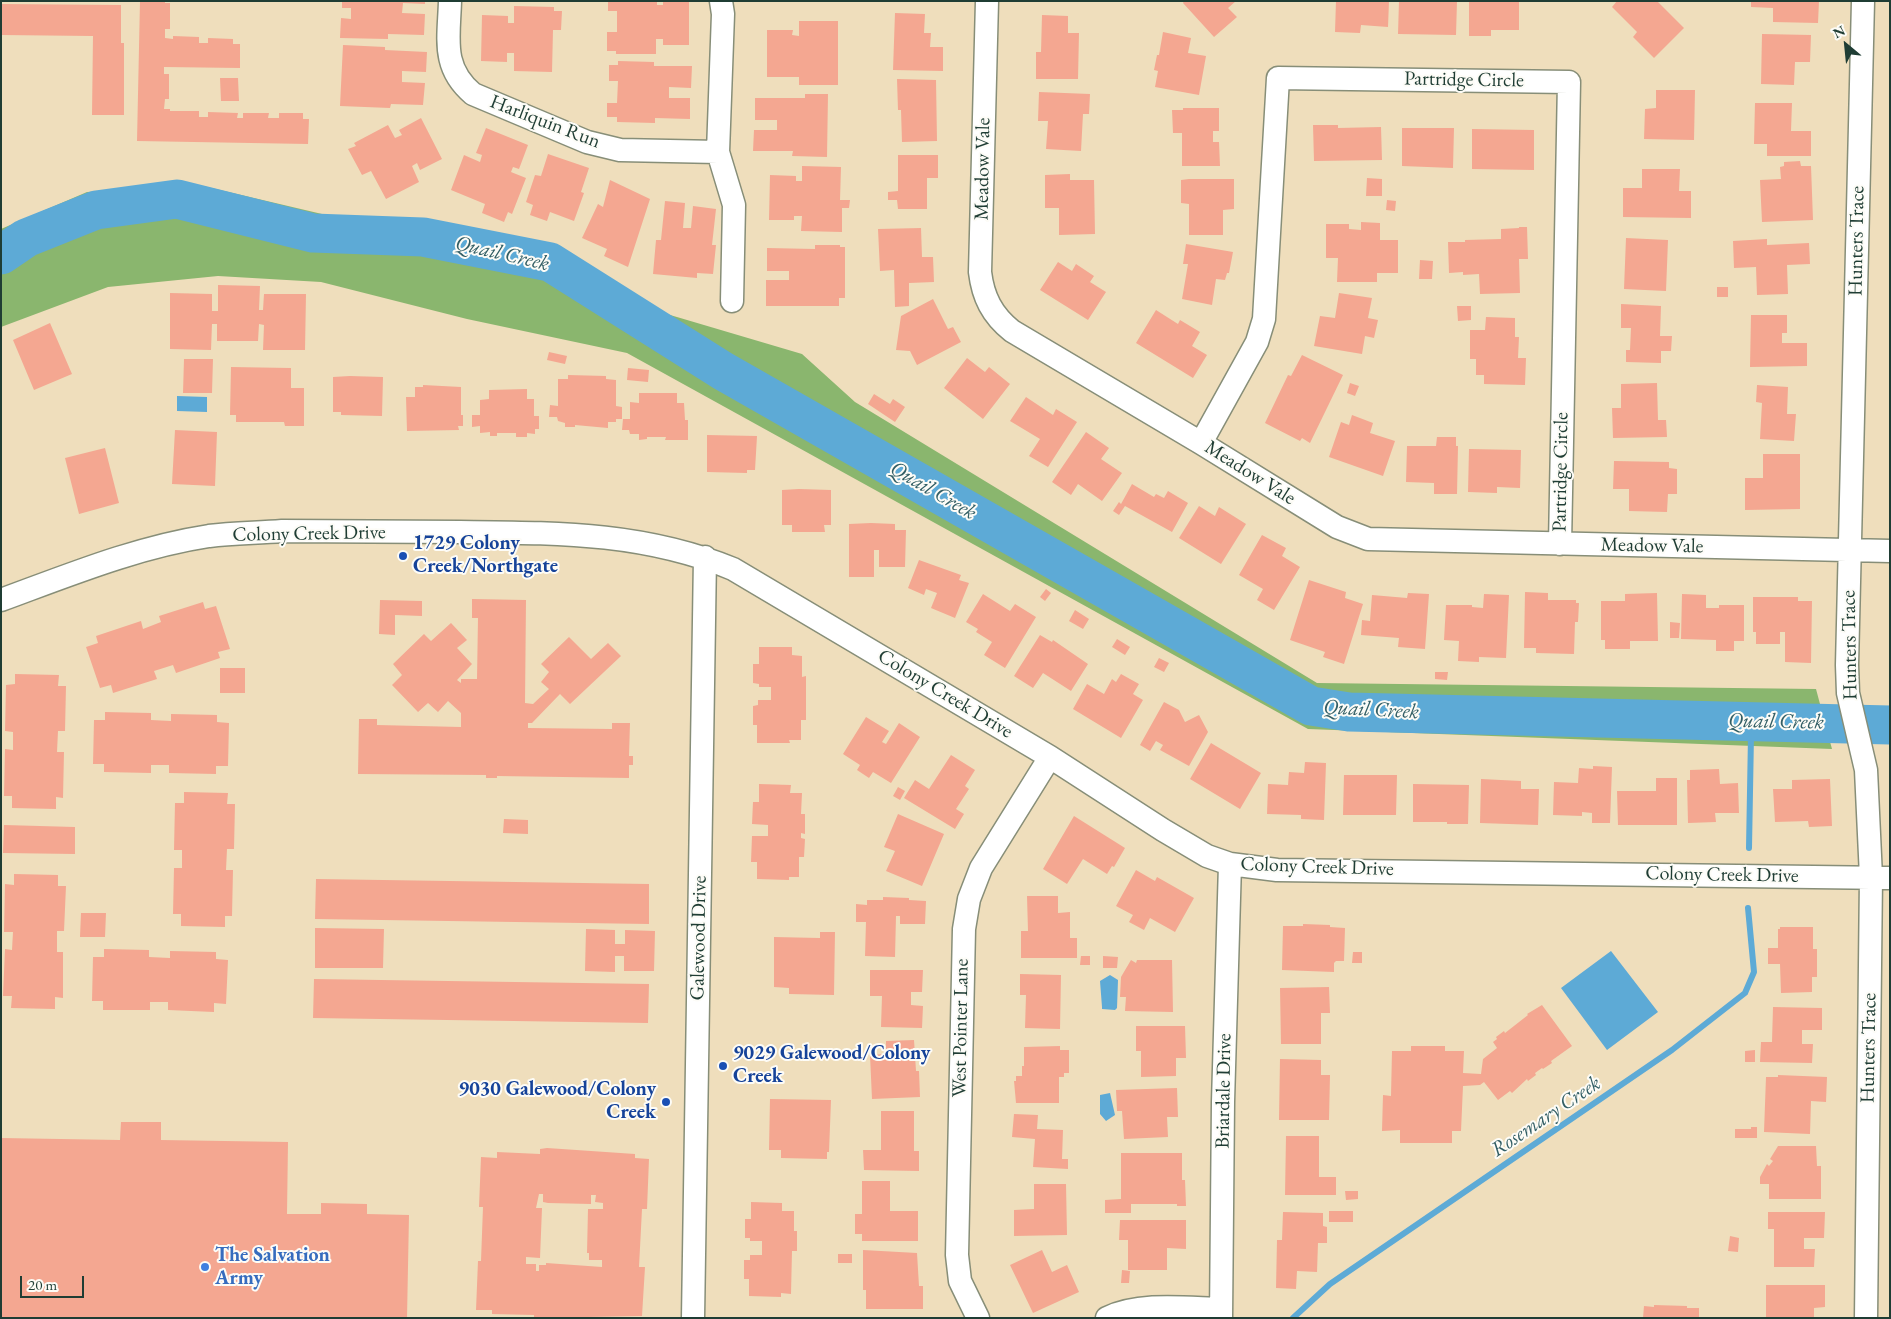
<!DOCTYPE html>
<html>
<head>
<meta charset="utf-8">
<style>
  body { margin:0 }
  #map { position:relative; width:1891px; height:1319px; overflow:hidden; background:#efdebc; font-family:"EB Garamond",serif }
  canvas { display:block }
  .frame { position:absolute; inset:0; border:2px solid #1f3d34; pointer-events:none }
  .north { position:absolute; left:1821px; top:20px; width:50px; height:50px; -webkit-text-stroke:4px #fdfcf7; paint-order:stroke; rotate:332deg; font-size:14px; font-weight:700; line-height:20px; text-align:center; color:#1f3d34 }
  .north::after { content:''; display:block; margin:auto; width:18px; height:22px; background:#1f3d34; clip-path:polygon(50% 0,100% 100%,50% 72%,0 100%) }
  .scale { position:absolute; left:20px; top:1276px; width:64px; height:22px; box-sizing:border-box; border:2px solid #1f3d34; border-top:0; padding-left:6px; font-size:15px; line-height:18px; white-space:nowrap; color:#1f3d34; -webkit-text-stroke:4px #fdfcf7; paint-order:stroke }
</style>
</head>
<body>
<div id="map">
<canvas width="1891" height="1319"></canvas>
<div class="frame"></div>
<div class="north">N</div>
<div class="scale">20 m</div>
</div>
<script>
const c = document.querySelector('canvas').getContext('2d');
c.lineJoin = 'round';
function paint(path, color) {
  c.fillStyle = color;
  c.fill(path, 'evenodd');
}
function strokePath(path, color, width, dash) {
  c.strokeStyle = color;
  c.lineWidth = width;
  c.lineCap = dash ? 'butt' : 'round';
  c.setLineDash(dash || []);
  c.stroke(path);
}
function label(font, color, halo, rows, align = 'center') {
  c.font = font + ' "EB Garamond",serif';
  c.lineWidth = 4;
  c.setLineDash([]);
  c.textBaseline = 'middle';
  c.strokeStyle = halo;
  c.fillStyle = color;
  for (const [text, x, y, turn = 0] of rows) {
    c.save();
    c.translate(x, y);
    c.rotate((+turn || 0) * Math.PI / 180);
    c.textAlign = isNaN(turn) ? turn : align;
    if (halo) c.strokeText(text, 0, 0);
    c.fillText(text, 0, 0);
    c.restore();
  }
}
paint(new Path2D(`
  M203 186 322 214 531 243 660 312 802 354 855 402 1317 683 1816 689 1832 749 1308 729 627 353 467 319 321 282 218 276 108 287 1 327V229L87 192Z`), '#8ab66e');
paint(new Path2D(`
  M177 396 207 397V412L177 411Z
  M1611 951 1658 1012 1607 1050 1561 988Z
  M1110 975 1118 980 1117 1008 1115 1010 1102 1009V1007L1100 981Z
  M1110 1093 1115 1115 1106 1121 1100 1114V1095Z`), '#5daad6');
strokePath(new Path2D(`
  M1749 848 1751 735 1761 721
  M1293 1318 1330 1284 1672 1050 1745 993 1754 972 1748 908`), '#5daad6', 6);
strokePath(new Path2D(`
  M1 255 26 238 96 210 177 199 313 233 423 237 550 262 723 371 1311 706 1349 712 1890 725`), '#5daad6', 39);
paint(new Path2D(`
  M140 1H165V3H170V29H165V38L173 39V36L199 37V43H208V38L233 39V44H240V68L164 67V74H169V99H165L164 109H170V111H199V117H208V112L238 113 237 118H243V113H269L268 118H279V113H303V119H309L308 144 137 141Z
  M342 1H425V4L403 3 402 13 425 14 424 35 388 34V39L340 38 341 18 351 19V8H342Z
  M608 1H657V5H663V1H689V45H663V39H656V54H616V51H607V32H617V11H608Z
  M1184 1H1236L1228 8 1237 17 1214 37 1183 3Z
  M1336 1H1389L1388 27 1361 25 1360 33 1335 32Z
  M1399 1H1457L1456 35 1398 34Z
  M1469 1H1519V30H1491V36H1469Z
  M1617 1H1657L1684 28 1654 58 1633 37 1637 32 1612 7Z
  M1751 1H1819L1818 23 1773 22V8L1751 7Z
  M1 4 121 5V43H124V115H92L93 36 1 35Z
  M514 6 554 7V11H562L561 30H553L552 72 514 71V53H507V62L481 61 482 15 508 16V23H514Z
  M895 13 925 14 924 33H931L930 47H943V71L893 70Z
  M1042 15 1068 16V33H1079L1078 79H1036V52H1041Z
  M799 21H838V85H799V77H767V30H793L792 35 799 36Z
  M1163 32 1191 38 1188 53 1206 56 1199 95 1155 87 1158 71 1154 70 1157 55H1159Z
  M1762 34 1811 35 1810 62H1795L1794 85 1761 84Z
  M343 45 385 47V50L427 52 426 72 402 71V82L425 83 423 105 391 104 390 108 340 106Z
  M618 61 654 62V66H692L691 88 669 87V98H690V119L655 118V123L617 122V117H607V103H617L618 81H609V65H618Z
  M220 78H238L239 101H221Z
  M897 79 936 80 937 141 902 142 901 110H898Z
  M1656 90H1695L1694 140 1644 139 1645 109 1656 108Z
  M1039 92 1090 94 1089 114H1083L1081 151 1046 149 1048 121H1038Z
  M805 94H828L827 157 792 156 793 151H753L754 130H777V120H755V98H805Z
  M1755 103H1792L1791 131H1811V156H1767V144H1754Z
  M1183 108H1219V131H1213V142H1219L1220 166H1182V133H1173L1172 110H1183Z
  M421 118 442 159 420 170 417 163 412 166 419 182 386 199 371 171 362 175 348 149 356 146 354 143 388 125 395 138 402 135 399 130Z
  M1313 125H1338V128L1381 127 1382 160 1314 161Z
  M486 128 528 145 519 169 513 167 511 172 526 178 512 214 508 212 504 222 482 213 485 204 451 190 464 155 480 162 482 155 476 153Z
  M1402 128H1454L1453 168 1402 166Z
  M1472 129 1534 130V170L1472 169Z
  M548 154 589 168 581 192 584 193 574 221 550 212 547 221 530 215 533 205 526 202 535 175 541 176Z
  M898 155H938V178H927V209H898L897 200H888V192L898 191Z
  M1800 161 1801 166H1811L1813 220 1762 222 1760 180 1781 179 1780 167 1784 166V162Z
  M802 166 841 167 840 200H850L849 208H842V232L801 231 802 216H794V220H769L770 175 796 176V181H802Z
  M1642 169H1680L1679 191H1691V218L1623 217V188H1642Z
  M1070 174V180H1094L1095 234 1059 235V208H1045V175Z
  M1367 178 1382 179V196H1366Z
  M1189 179H1234V209L1223 210V235H1189V204L1181 203V180Z
  M610 180 650 199 628 267 604 256 607 249 582 238 598 204 603 207Z
  M1387 200 1396 201 1395 211 1386 210Z
  M665 201 685 203 683 228H691L693 206 716 209 712 245H716L713 274 697 273V278L653 274 656 240H661Z
  M1361 222 1380 223V240H1398V273H1377V282H1337L1338 258H1326V224H1349V229L1361 230Z
  M1519 227H1527L1528 259H1519L1520 293 1480 294 1479 274 1463 275V272L1449 273 1448 242H1465V240L1501 239V229L1519 228Z
  M921 228 922 257H933L934 282 909 283V306L895 307 894 270 880 271 878 229Z
  M1626 238 1668 240 1666 291 1624 289Z
  M1767 239V245L1809 243 1810 264 1787 265 1788 294 1757 295 1756 267 1734 268 1733 241Z
  M1186 244 1233 252 1229 273H1227L1225 280 1216 279 1212 305 1182 299 1188 264H1183Z
  M815 245H840V247H845V298H839V306H766V280H789V271H767V248L815 249Z
  M1420 260 1433 261 1432 279H1419Z
  M1058 262 1072 271 1076 264 1094 276 1090 282 1106 292 1088 320 1040 290Z
  M218 285 260 286 259 310H263L264 294H306L305 350H263L264 325 259 324 258 341H217V324H212L211 350 170 349V293L212 294V311H218Z
  M1717 287H1728V297H1717Z
  M1339 293 1372 298 1368 318 1378 320 1374 338 1365 336 1362 354 1314 346 1320 316 1335 318Z
  M933 299 948 329 953 327 961 342 917 365 910 351 896 350 901 316Z
  M1621 304 1661 306 1660 336H1672L1671 351H1661V363L1626 362V350H1630L1631 328H1621Z
  M1457 306H1471V320L1458 321Z
  M1156 310 1178 324 1180 320 1200 332 1192 346 1207 355 1193 378 1136 343Z
  M1751 315H1787V333H1782V343H1807V366L1750 367Z
  M1486 317 1515 318V337H1519L1518 358H1526L1525 385 1484 384V375H1476V359H1470V330H1485Z
  M50 323 72 374 34 390 13 340Z
  M549 352 567 356 565 364 547 360Z
  M1302 355 1343 375 1310 443 1302 438 1300 441 1265 423 1288 375 1291 376Z
  M967 358 985 372 989 367 1010 384 983 419 944 388Z
  M184 359H213L212 393H183Z
  M231 367 291 368V388H304V426H285L284 422H236V415H230Z
  M628 368 649 370 648 382 627 380Z
  M568 375 606 376V379L616 380V406L622 407V419H616V422H608V428L575 425V427H565V423L558 421 557 417H549L550 405 558 406V379H568Z
  M350 376 383 377 382 416 341 415V412H333V377Z
  M1350 383 1359 386 1355 396 1347 393Z
  M1657 383 1658 420H1666L1667 437 1613 438 1612 408H1621V384Z
  M423 385 461 387V415H463V426H458L459 430 407 431 406 397H415V387H423Z
  M1757 385 1788 387 1787 414H1796L1794 441 1760 439 1762 403 1756 402Z
  M527 389V399H534V416H539V429H535V434L527 433V437H516V433H497V436H490V432L480 433V426L472 427V415H480V400L489 399V390Z
  M639 393H677V403H684L685 420H688V440H665L666 437H647V439L639 440V434H630L629 430H622L623 419H630V402L639 403Z
  M874 394 890 404 893 399 905 407 895 422 868 404Z
  M1026 397 1053 415 1056 409 1077 422 1048 467 1029 456 1040 439 1010 421Z
  M1352 415 1373 423 1370 433 1395 441 1383 476 1329 457 1341 422 1349 425Z
  M175 430 217 432 215 486 172 484Z
  M1086 432 1109 448 1101 459 1122 473 1102 501 1078 484 1071 495 1052 482Z
  M707 435 757 436 755 470H747V473L707 472Z
  M1437 437H1456V446H1458L1457 494H1434V483L1406 482 1407 446H1436Z
  M105 448 119 503 79 514 65 458Z
  M1469 449 1521 450 1520 488 1497 487V493L1468 492Z
  M1763 454H1800V509L1745 510V478H1763Z
  M1614 461 1669 462V468L1677 469V494H1668L1667 512 1629 511V489H1613Z
  M1132 484 1154 497 1156 494 1164 498 1168 491 1188 503 1172 532 1125 506 1119 515 1113 511 1119 502 1121 504Z
  M799 489 831 490V525H824L825 532H792V525H782V490Z
  M1199 506 1215 516 1219 507 1246 524 1221 564 1179 538Z
  M871 523 895 524V530H906L905 567H879V550H874V577H849V524Z
  M1262 535 1286 548 1282 556 1300 567 1274 610 1257 600 1263 589 1239 575Z
  M919 560 961 575 959 580 969 583 955 618 931 608 937 593 926 589 924 595 908 588Z
  M1309 580 1346 592 1345 598 1363 604 1344 664 1323 657 1325 652 1290 640Z
  M1046 589 1051 593 1045 601 1040 597Z
  M1525 592 1548 593V600H1576V603H1579L1578 622H1575L1574 654 1536 653V648H1524Z
  M1408 593 1429 594 1425 649 1398 647 1399 638 1361 635 1362 620 1370 621 1372 595 1407 598Z
  M1657 593 1658 641H1630V649H1605V640H1601V601H1625V594Z
  M983 594 1010 611 1015 604 1036 617 1005 668 984 655 992 642 976 632 978 629 966 622Z
  M1484 594 1509 595 1506 658 1479 657V662L1458 661 1459 641 1444 640 1446 605H1472V607L1483 608Z
  M1682 594 1706 595V608H1719V605H1744V641H1734V651H1716V640L1681 639Z
  M1753 597H1798V601H1812L1811 663 1785 662V632H1780V644H1756V632H1753Z
  M472 599 526 600 525 703 533 704 549 689 541 682 549 672 541 664 569 637 591 659 608 643 621 656 570 704 560 694 532 723H528V728L612 729V723H630L629 756H633V765H629V778L497 776V778H486V775L358 774 359 719H377V725L461 727V713L448 701 438 712 428 703 418 712 392 685 402 675 393 664 424 634 431 641 451 623 467 640 457 648 472 664 457 680 461 683V679H477L478 618H472Z
  M380 600 422 601V616L395 615V635L379 634Z
  M203 602 205 609 216 606 230 649 218 652 220 658 176 673 173 665 154 671 157 679 113 693 111 685 100 688 86 647 98 643 96 636 141 621 143 629 161 622 159 616Z
  M1075 610 1089 619 1083 629 1069 621Z
  M1670 622 1680 623 1679 638H1670Z
  M1040 635 1052 642 1053 640 1088 664 1071 691 1043 673 1033 688 1014 676Z
  M1117 639 1130 647 1125 655 1112 647Z
  M759 647H792V655L802 656V677L806 676V720H801V740H789L790 743H757V725H753V706L758 705V700H771V687H759V684L753 683V664H759Z
  M1159 658 1169 663 1164 672 1154 667Z
  M220 668H245V693H220Z
  M1435 672H1448L1447 680 1435 679Z
  M15 674 59 675 58 686H66L65 731H58L57 752H64L63 798 56 797V809L12 808V796H4L5 749 13 750V732L5 731 6 685 15 684Z
  M1121 674 1139 684 1133 694 1143 700 1121 738 1073 709 1087 684 1104 694 1112 679 1116 682Z
  M1164 702 1179 710 1185 722 1199 715 1208 732 1189 766 1160 750 1163 745 1156 741 1150 751 1140 745Z
  M105 712 151 713V720L171 721V714L217 715V722L229 723 228 766H216V774L169 773V765H151V773L104 772V764H93L94 720H105Z
  M866 717 889 731 882 742 886 744 899 723 920 737 891 783 873 772 869 778 857 770 860 765 843 754Z
  M1211 743 1261 773 1240 809 1190 779Z
  M951 755 975 770 965 786 969 789 956 809 964 814 955 829 904 798 915 780 929 789Z
  M1305 762 1326 763 1324 820 1301 819V815L1267 814 1268 784 1288 785 1289 772 1304 773Z
  M1593 766 1612 767 1610 823H1592V813L1582 812V816L1553 815 1554 782 1578 783 1579 768 1593 769Z
  M1719 769 1720 784 1738 783 1739 813H1715L1716 822 1688 823 1687 780H1690V770Z
  M1344 775H1397L1396 815H1343Z
  M1656 778H1677V825H1618L1617 791H1656Z
  M1481 779 1521 781V789H1539L1538 825 1480 823Z
  M1830 779 1832 826 1809 827 1808 821 1775 822 1773 789H1792V780Z
  M759 784 791 785 790 793H802L801 814H805V834L801 833V838L805 839 804 857H799V877H789V880L757 879V862H751L752 836H768V825L752 824 753 802H759Z
  M1413 784 1469 785 1468 824H1447V822H1413Z
  M898 787 905 791 900 800 893 796Z
  M184 792 228 793 227 804H235L234 849H227L226 870H233L232 916H225V927L181 926V914H173L174 868H182V850H174L175 803H184Z
  M898 814 944 834 922 886 886 871 895 851 884 847Z
  M1074 816 1125 848 1114 867 1112 866 1107 874 1083 859 1067 884 1043 869Z
  M504 819 528 820V834L503 833Z
  M4 825 75 827V854L3 853Z
  M1136 870 1155 881 1157 877 1194 898 1175 932 1150 918 1144 930 1129 922 1133 915 1116 906Z
  M14 874 58 875V886H66L64 931H57V952H63V998L55 997V1009L11 1008 12 996H3L5 949 12 950 13 932H4L5 884 14 885Z
  M316 879 649 884V924L315 919Z
  M1027 896H1058V913L1070 912V938H1077V958H1021V931H1028Z
  M883 897 909 898V900L926 901 925 924H900V916H896L895 957 865 956 866 922H856V904L867 905V900H883Z
  M81 913H106L105 937H80Z
  M1303 924 1330 925V927L1345 928 1344 961H1336L1334 963V972L1282 970 1283 926H1303Z
  M1780 927H1813V949H1817V977H1812V992L1781 993 1780 964H1768V948H1778V929H1780Z
  M315 928 384 929 383 968H315Z
  M586 929 615 930V944H625V930L655 931 654 971H624V956H615V972L585 971Z
  M820 932H835L834 995 789 994V988L774 987V937L820 938Z
  M104 949 149 950V957L170 958V951L216 952V959L228 960 226 1004 214 1003V1012L168 1010V1002H150V1010H103V1001H92L93 957H104Z
  M1353 952H1362V963H1352Z
  M1081 956H1090V965H1080Z
  M1103 956 1118 957 1117 968H1103Z
  M1131 960 1136 963 1137 960H1172L1173 1012 1125 1011 1126 997H1120L1121 977Z
  M870 970H923L922 992H911V1005L923 1006 922 1028 881 1027 882 996H870Z
  M1020 974 1061 975 1060 1029 1025 1028 1026 995H1020Z
  M314 979 649 984 648 1023 313 1018Z
  M1329 987 1330 1013H1321V1044H1281L1280 988Z
  M1542 1005 1572 1046 1551 1061 1552 1063 1543 1069 1542 1068 1535 1073 1536 1075 1528 1081 1527 1079 1512 1093 1510 1091 1498 1100 1484 1082 1480 1085 1463 1086 1461 1131H1452V1143H1400V1130L1382 1131 1383 1095 1391 1096 1392 1051H1411V1046H1445V1051H1464L1463 1073 1481 1074 1483 1059 1497 1048 1493 1042 1497 1039 1496 1037 1504 1031 1505 1033 1528 1015 1527 1014Z
  M1773 1007 1822 1008V1030H1802V1044H1813L1812 1063 1760 1062 1761 1042H1772Z
  M1136 1026H1185L1186 1058H1176V1076L1141 1077V1051H1136Z
  M914 1040 916 1071H919L920 1097 872 1099 870 1055 886 1054V1041Z
  M1060 1046V1050H1069V1073H1064V1077H1059V1103H1016L1014 1081H1016V1076H1022V1066H1024V1047Z
  M1755 1050V1062H1745V1051Z
  M1280 1059 1321 1060V1075H1330L1329 1120H1279Z
  M1778 1075 1827 1077 1826 1102 1811 1101 1810 1134 1764 1132 1766 1077H1778Z
  M1177 1088 1178 1117H1167L1168 1137 1124 1139 1122 1111H1117L1116 1090Z
  M770 1099 831 1100 829 1152H827V1159L781 1158V1150H769Z
  M881 1111H914V1151H919V1171L864 1170 863 1150H881Z
  M1014 1114 1038 1115 1037 1129 1063 1130 1062 1159H1068V1169L1033 1167 1035 1139 1012 1137Z
  M121 1122H161V1140L288 1142 287 1214H321V1203L367 1204V1214L409 1215 407 1318H1V1138L120 1140Z
  M1751 1127H1757V1138H1735V1129H1751Z
  M1286 1136H1319V1177H1336V1195H1285Z
  M1778 1146H1816L1817 1166H1821V1199H1769V1184H1760V1177L1767 1164 1769 1166 1773 1161 1770 1159Z
  M547 1148 635 1154V1158L649 1159 647 1209H642L639 1267H645L642 1316 534 1318V1315L492 1314V1310H476L478 1261H481L483 1207H479L481 1157 497 1158V1152L540 1154V1149ZM539 1194H543V1202L548 1203 591 1204V1195H596L595 1202 603 1203V1209H588L587 1253H589V1260H602V1267L546 1263V1265H539V1271H536V1264H526V1257L540 1258 542 1208H536Z
  M1121 1153H1182V1180H1185L1186 1206H1177V1204H1131V1213H1105V1200L1121 1199Z
  M862 1181H890V1211H918V1241H862V1234H855V1214H862Z
  M1034 1184H1066L1067 1235 1014 1236V1210L1034 1209Z
  M1345 1191H1358V1199L1346 1200Z
  M751 1202 782 1203V1211H794V1231H797V1251H792L791 1294 781 1293V1297L749 1296V1279H744V1260H750V1255H762V1241H750V1238H745V1219H751Z
  M1329 1211H1353V1222H1329Z
  M1283 1212 1323 1213V1226L1327 1227V1243H1318L1317 1272 1297 1271 1296 1289 1276 1288 1277 1240H1282Z
  M1768 1212H1825L1824 1238H1804V1249H1815L1814 1267H1774V1229H1768Z
  M1120 1220H1186V1249L1167 1248V1270H1128V1240H1119Z
  M1730 1236 1739 1238 1738 1252 1728 1251Z
  M863 1250 917 1253 919 1286H923V1309H866V1290H863Z
  M1042 1250 1052 1272 1067 1265 1079 1292 1033 1313 1010 1265Z
  M838 1254H852V1263H838Z
  M1122 1270 1130 1271 1129 1283H1121Z
  M1766 1285H1825V1307L1814 1308V1318H1766Z
  M1654 1305 1687 1306V1308H1699V1318H1643L1644 1306 1654 1307Z`), '#f4a791');
const street = new Path2D(`
  M450 1C449 38 441 67 473 94L587 142 620 150 718 152
  M721 1 723 14 718 152 734 205 732 301
  M987 1 980 272C983 297 992 315 1012 331L1201 443 1337 527 1368 539 1890 551
  M1863 1 1847 665 1848 693 1866 770 1871 877 1866 1318
  M1201 443 1257 342 1264 319 1278 78 1569 82 1560 544
  M1 600C69 575 137 547 209 536 233 533 258 533 282 531 341 531 401 532 460 532 556 533 643 532 733 569L1050 757 1163 830 1207 856 1230 864 1277 870 1890 878
  M693 1318 705 557
  M978 1318 960 1281 957 1255 964 929 969 899 981 868 1050 757
  M1107 1318C1139 1302 1186 1308 1221 1309
  M1221 1318 1223 1102 1230 864`);
strokePath(street, '#878e78', 25);
strokePath(street, '#fff', 22);
for (const [x, y, r, color] of [
  [403,556,5,"#1a4fb4"],
  [723,1066,5,"#1a4fb4"],
  [666,1102,5,"#1a4fb4"],
  [205,1267,5,"#3f7fe0"]
]) {
  const dot = new Path2D();
  dot.arc(x, y, r, 0, 2 * Math.PI);
  c.fillStyle = color;
  c.fill(dot);
  strokePath(dot, '#fdfcf7', 2);
}
label('20px', '#1f3d34', '#fdfcf7', [
  ["Partridge Circle",1464,80,1],
  ["Harliquin Run",545,122,21],
  ["Meadow Vale",983,169,-89],
  ["Hunters Trace",1857,241,-89],
  ["Partridge Circle",1561,472,-89],
  ["Meadow Vale",1250,473,32],
  ["Colony Creek Drive",309,534,-1],
  ["Meadow Vale",1652,546,1],
  ["Hunters Trace",1850,645,-91],
  ["Colony Creek Drive",945,694,31],
  ["Colony Creek Drive",1317,867,2],
  ["Colony Creek Drive",1722,875,1],
  ["Galewood Drive",699,938,-89],
  ["West Pointer Lane",961,1028,-89],
  ["Hunters Trace",1869,1048,-89],
  ["Briardale Drive",1224,1091,-89]
]);
label('bold 20px', '#164399', '#fdfcf7', [
  ["1729 Colony",413,544],
  ["Creek/Northgate",413,567],
  ["9029 Galewood/Colony",733,1054],
  ["Creek",733,1077],
  ["9030 Galewood/Colony",656,1090,"right"],
  ["Creek",656,1113,"right"]
], 'left');
label('bold 20px', '#366cbe', '#fdfcf7', [
  ["The Salvation",215,1256],
  ["Army",215,1279]
], 'left');
label('italic 21px', '#325e65', '#fdfcf7', [
  ["Quail Creek",502,254,13],
  ["Quail Creek",933,491,30],
  ["Quail Creek",1371,710,3],
  ["Quail Creek",1776,722,1],
  ["Rosemary Creek",1546,1117,-34]
]);
</script>
</body>
</html>
